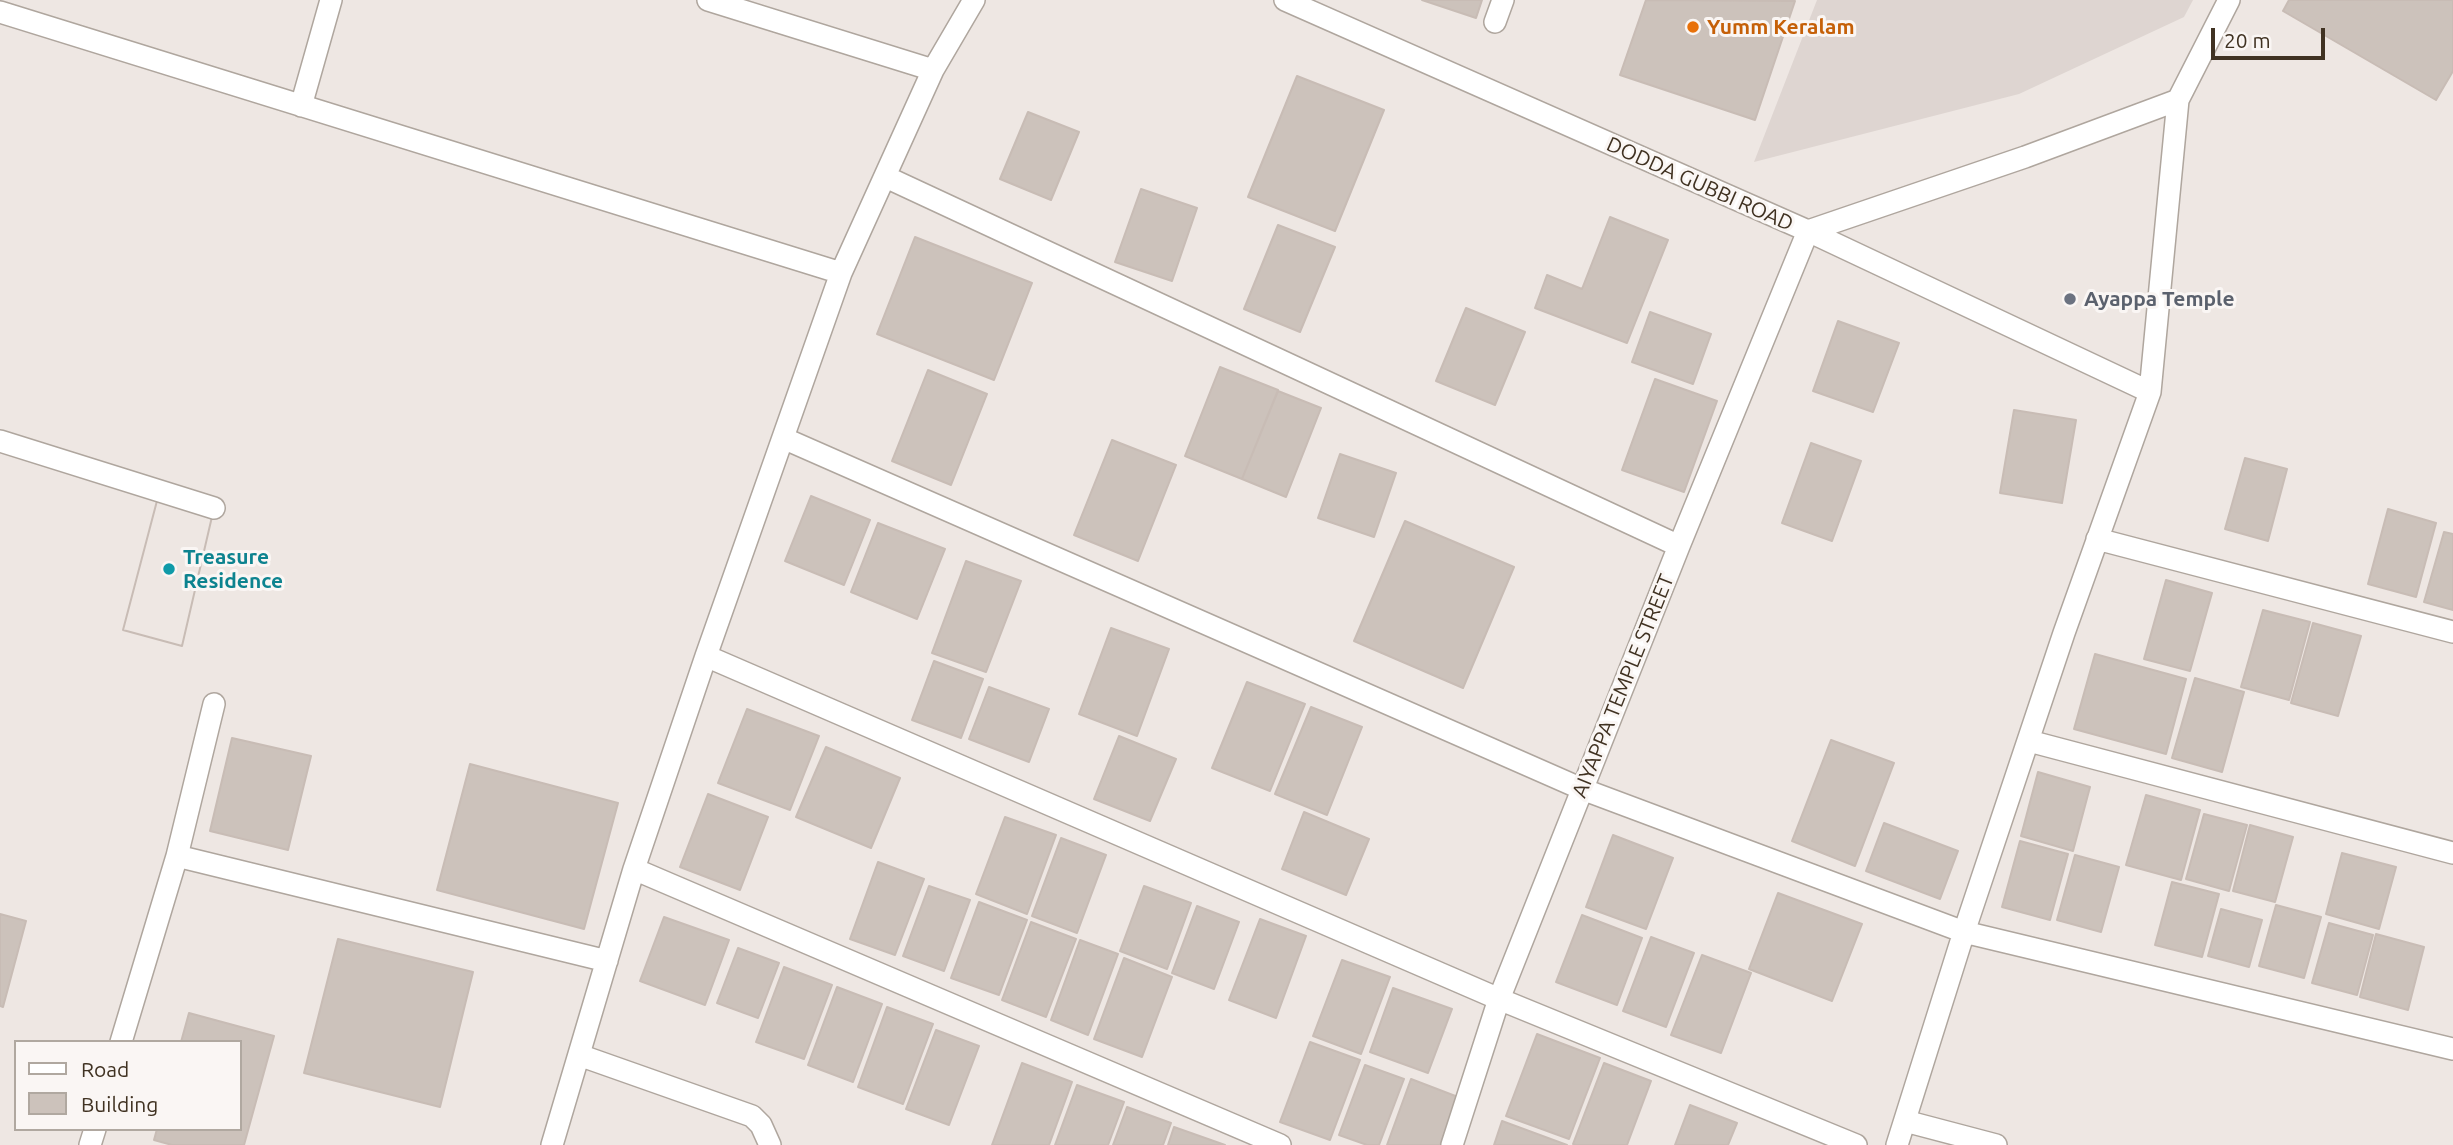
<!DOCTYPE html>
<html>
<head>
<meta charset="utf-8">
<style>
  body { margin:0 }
  #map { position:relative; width:2453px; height:1145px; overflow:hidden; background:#eee7e3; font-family:Ubuntu,sans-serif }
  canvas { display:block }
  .legend { position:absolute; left:14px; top:1040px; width:228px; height:91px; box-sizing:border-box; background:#faf6f4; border:2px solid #b0a8a0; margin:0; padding:9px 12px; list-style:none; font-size:21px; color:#403222 }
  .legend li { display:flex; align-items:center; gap:14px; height:35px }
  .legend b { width:35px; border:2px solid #b0a8a0 }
  .scale { position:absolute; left:2211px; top:28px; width:114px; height:32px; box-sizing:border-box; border:4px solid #403222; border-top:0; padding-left:9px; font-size:21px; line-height:24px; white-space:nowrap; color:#403222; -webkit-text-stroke:5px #faf6f4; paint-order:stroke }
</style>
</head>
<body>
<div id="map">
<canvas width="2453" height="1145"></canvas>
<ul class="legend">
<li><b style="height:9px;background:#fff"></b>Road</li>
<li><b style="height:19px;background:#ccc2bb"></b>Building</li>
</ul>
<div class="scale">20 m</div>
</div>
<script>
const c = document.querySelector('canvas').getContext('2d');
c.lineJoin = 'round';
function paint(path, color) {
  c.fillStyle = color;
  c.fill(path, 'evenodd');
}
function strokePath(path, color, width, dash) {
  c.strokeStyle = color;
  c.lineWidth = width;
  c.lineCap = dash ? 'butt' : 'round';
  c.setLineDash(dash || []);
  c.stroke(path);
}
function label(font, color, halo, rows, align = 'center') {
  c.font = font + ' Ubuntu,sans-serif';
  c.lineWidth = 6;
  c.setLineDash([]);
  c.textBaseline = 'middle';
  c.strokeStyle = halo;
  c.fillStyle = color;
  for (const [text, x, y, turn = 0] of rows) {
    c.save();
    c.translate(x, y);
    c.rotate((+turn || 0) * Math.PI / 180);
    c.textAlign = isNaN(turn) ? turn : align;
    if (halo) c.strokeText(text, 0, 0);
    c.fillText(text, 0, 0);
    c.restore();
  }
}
paint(new Path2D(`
  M1817 0H2193L2184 17 2019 94 1754 162Z`), '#ded5d1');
const building = new Path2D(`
  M1422 0H1482L1476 18Z
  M1646 0 1795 1 1755 120 1620 75Z
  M2289 0H2453V71L2436 100 2283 11Z
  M1297 76 1384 110 1335 231 1248 197Z
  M1028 112 1079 132 1051 200 1000 179Z
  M1141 189 1197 208 1172 281 1115 262Z
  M1610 217 1668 240 1627 343 1535 308 1547 275 1582 289Z
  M1278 225 1335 247 1300 332 1244 309Z
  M915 237 1032 283 994 380 877 334Z
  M1466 308 1525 332 1495 405 1436 381Z
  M1650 312 1711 334 1693 384 1632 362Z
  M1838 321 1899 343 1873 412 1813 391Z
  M1220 367 1278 390 1242 479 1185 456Z
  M928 370 987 394 951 485 892 461Z
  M1655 379 1717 401 1684 492 1622 470Z
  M1278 391 1321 408 1286 497 1242 479Z
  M2014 410 2076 420 2062 503 2000 493Z
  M1112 440 1176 465 1138 561 1074 535Z
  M1811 443 1861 461 1832 541 1782 523Z
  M1340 454 1396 473 1374 537 1318 518Z
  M2245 458 2287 469 2268 541 2225 529Z
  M811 496 870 520 844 585 785 561Z
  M158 497 214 508 182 646 123 630Z
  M158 497 214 508 182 646 123 630Z
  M2388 509 2436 523 2416 597 2368 584Z
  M1405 521 1514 567 1463 688 1354 641Z
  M878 523 945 549 917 619 851 592Z
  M2444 532 2453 534V610L2424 602Z
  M966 561 1021 581 986 672 932 653Z
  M2166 580 2212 593 2190 671 2144 659Z
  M2263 610 2310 622 2289 700 2241 687Z
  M2313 623 2361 636 2338 716 2291 703Z
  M1111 628 1169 649 1137 736 1079 714Z
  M2095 654 2186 679 2166 754 2074 729Z
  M934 661 983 679 961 738 912 720Z
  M2195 678 2244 692 2222 772 2172 758Z
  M1247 682 1305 704 1270 791 1212 768Z
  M989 687 1049 709 1029 762 969 739Z
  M1311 707 1362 727 1327 815 1275 794Z
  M747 709 819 736 790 810 718 783Z
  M1119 736 1176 759 1150 821 1094 799Z
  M232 738 311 756 288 850 210 831Z
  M1831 740 1894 763 1855 866 1792 841Z
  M826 747 900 778 871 848 796 817Z
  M470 764 618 803 584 929 437 890Z
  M2038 772 2090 787 2073 851 2021 836Z
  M708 794 768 817 740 890 680 867Z
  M2146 795 2200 810 2181 880 2126 865Z
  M1304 812 1369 839 1346 895 1282 869Z
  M2204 814 2247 825 2229 891 2186 879Z
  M1005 817 1056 835 1027 914 976 894Z
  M1884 823 1958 851 1940 899 1866 871Z
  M2250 825 2293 837 2275 902 2233 891Z
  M1613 835 1673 858 1646 929 1586 907Z
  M1061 838 1106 855 1077 933 1032 916Z
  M2020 841 2068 854 2050 920 2002 907Z
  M2342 853 2396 867 2379 929 2326 914Z
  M2075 855 2119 867 2101 932 2057 920Z
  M878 862 924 879 895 955 850 939Z
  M2172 882 2219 894 2202 957 2155 945Z
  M929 886 970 900 944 971 903 956Z
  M1144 886 1191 903 1167 969 1120 951Z
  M1778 893 1862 924 1832 1001 1749 969Z
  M979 902 1027 920 999 995 951 978Z
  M2276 905 2321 917 2304 978 2259 966Z
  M1197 906 1239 922 1214 989 1172 973Z
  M2221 909 2262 920 2249 967 2208 956Z
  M0 914 26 921 3 1007 0 1006Z
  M1582 915 1642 938 1617 1005 1556 982Z
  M664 917 729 940 705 1005 640 981Z
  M1260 919 1306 936 1276 1018 1229 1000Z
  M1031 922 1076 939 1046 1017 1002 1000Z
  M2329 923 2373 935 2357 995 2312 983Z
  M2376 934 2424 947 2408 1010 2360 997Z
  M1651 937 1694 953 1666 1027 1623 1011Z
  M338 939 473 972 440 1107 304 1073Z
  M1080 940 1118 954 1088 1035 1051 1020Z
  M738 948 779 963 758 1018 717 1003Z
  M1702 955 1751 973 1721 1053 1671 1035Z
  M1124 958 1172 977 1142 1057 1094 1039Z
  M1342 960 1390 977 1361 1054 1313 1036Z
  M784 967 832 985 804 1059 756 1042Z
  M837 987 882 1004 853 1082 808 1065Z
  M1393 988 1452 1009 1428 1073 1370 1052Z
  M887 1007 933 1024 903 1104 858 1087Z
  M189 1013 274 1036 244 1145H172L154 1140 157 1129H240V1042H181Z
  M936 1030 979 1046 949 1125 906 1109Z
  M1537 1034 1600 1058 1569 1139 1506 1116Z
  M1310 1042 1360 1060 1330 1140 1280 1122Z
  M1022 1063 1072 1082 1049 1145H992Z
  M1604 1063 1651 1081 1627 1145H1576L1573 1144Z
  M1365 1065 1404 1079 1379 1145H1367L1339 1135Z
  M1411 1079 1458 1097 1440 1145H1387Z
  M1077 1085 1124 1102 1108 1145H1055Z
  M1690 1105 1737 1123 1728 1145H1675Z
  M1127 1107 1171 1123 1163 1145H1113Z
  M1502 1121 1567 1145H1494Z
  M1174 1127 1225 1145H1168Z`);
paint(building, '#ccc2bb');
strokePath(building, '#c8bcb5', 2);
const minor = new Path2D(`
  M708 0 933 70
  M1285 0 1808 231 2025 157 2178 100 2229 0
  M0 12 841 273
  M1495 22 1503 0
  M301 106 331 0
  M886 177 1679 546
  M783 438 1582 789 1964 932 2453 1049
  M0 441 214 508
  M2097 539 2453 632
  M706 656 1499 999 1856 1145
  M2029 741 2453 853
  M177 856 214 704
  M634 869 1280 1145
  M121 1042 177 856 607 961
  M579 1055 752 1116 761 1125 770 1145
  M1905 1121 1996 1145
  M90 1145 95 1129
  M552 1145 634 869 706 656 841 273 933 70 974 0
  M1452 1145 1499 999 1679 546 1808 231 2150 392
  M1897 1145 1964 932 2064 633 2150 392 2178 100`);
strokePath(minor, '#afa69e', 24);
strokePath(minor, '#fff', 21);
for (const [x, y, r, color] of [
  [1693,27,7,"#e8710a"],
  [2070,299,7,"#6b7280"],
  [169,569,7,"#0f9aa8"]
]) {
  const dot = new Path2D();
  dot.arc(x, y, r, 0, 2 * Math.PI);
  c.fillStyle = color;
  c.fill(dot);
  strokePath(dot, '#faf6f4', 2.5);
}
label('bold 21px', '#c56008', '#faf6f4', [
  ["Yumm Keralam",1707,27]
], 'left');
label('21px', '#403222', '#faf6f4', [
  ["DODDA GUBBI ROAD",1700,184,24],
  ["AIYAPPA TEMPLE STREET",1623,686,-68]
]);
label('bold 21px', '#5b616d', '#faf6f4', [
  ["Ayappa Temple",2084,299]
], 'left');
label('bold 21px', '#0d838f', '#faf6f4', [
  ["Treasure",183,557],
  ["Residence",183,581]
], 'left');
</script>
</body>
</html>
